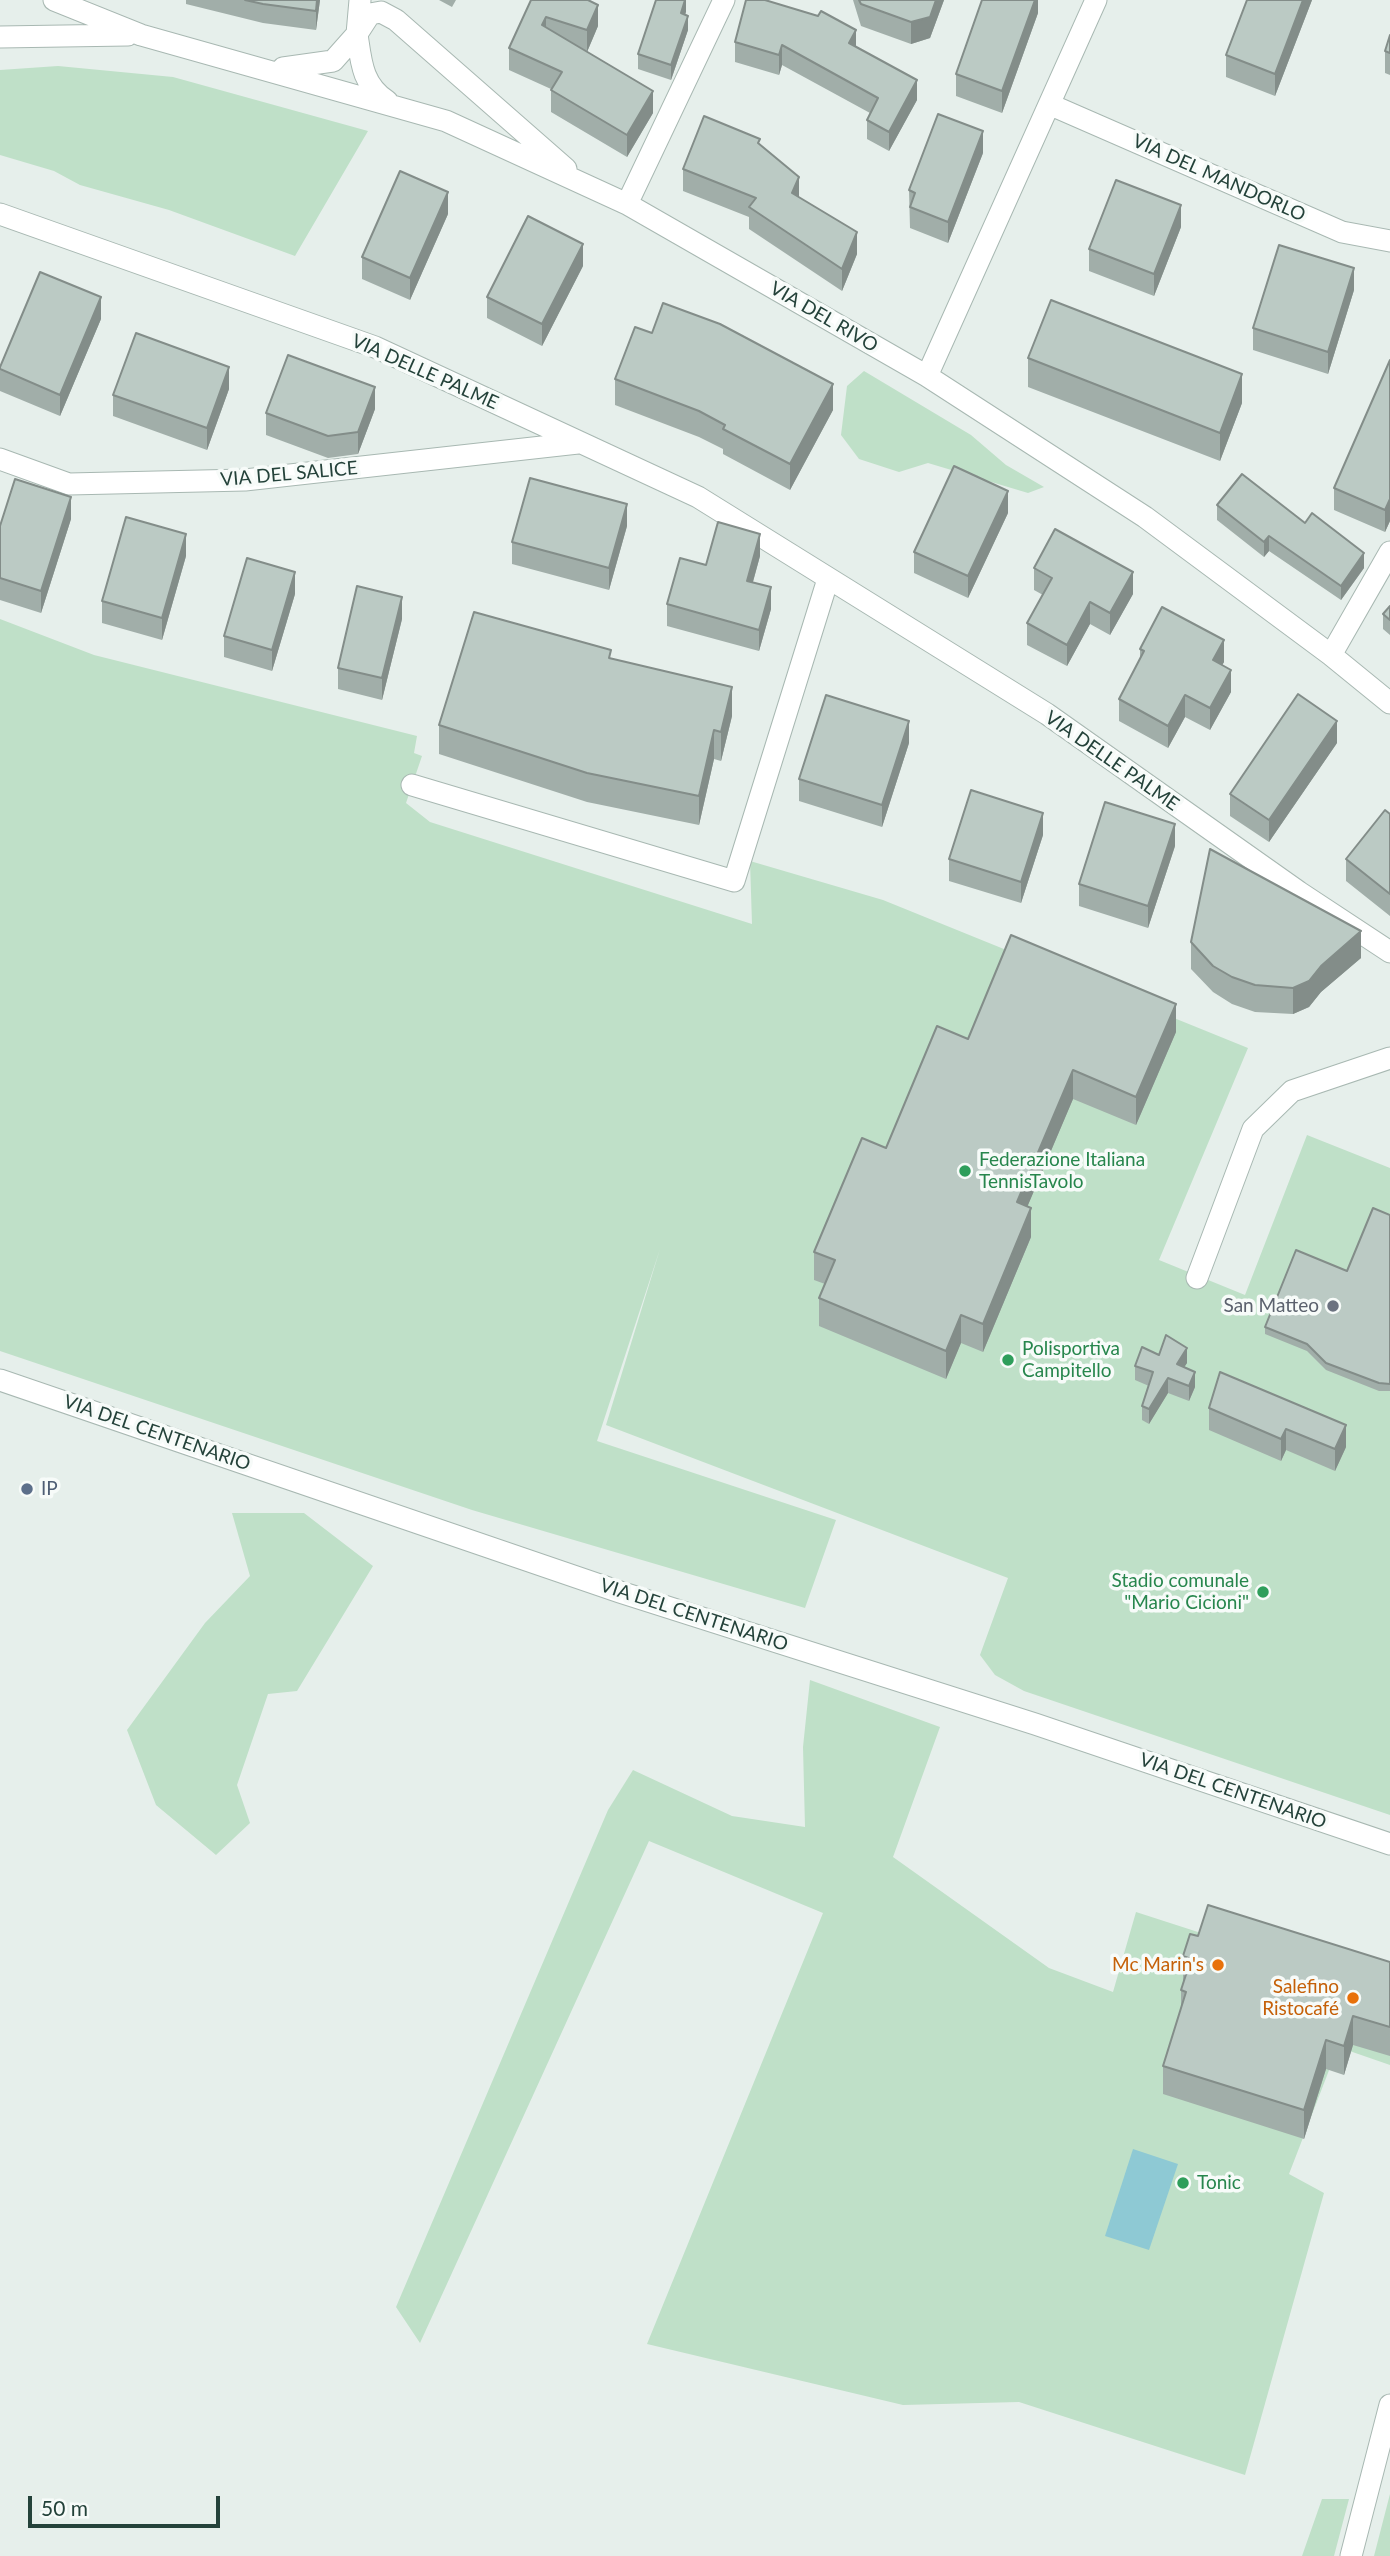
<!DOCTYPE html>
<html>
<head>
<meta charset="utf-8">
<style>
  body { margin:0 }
  #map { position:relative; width:1390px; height:2556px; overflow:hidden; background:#e6efeb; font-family:Lato,sans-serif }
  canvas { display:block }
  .scale { position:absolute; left:28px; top:2496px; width:192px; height:32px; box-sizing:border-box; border:4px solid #24423a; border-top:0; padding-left:9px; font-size:21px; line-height:24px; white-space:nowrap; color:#24423a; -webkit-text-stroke:5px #f7fbf9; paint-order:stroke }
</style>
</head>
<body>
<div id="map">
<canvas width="1390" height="2556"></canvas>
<div class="scale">50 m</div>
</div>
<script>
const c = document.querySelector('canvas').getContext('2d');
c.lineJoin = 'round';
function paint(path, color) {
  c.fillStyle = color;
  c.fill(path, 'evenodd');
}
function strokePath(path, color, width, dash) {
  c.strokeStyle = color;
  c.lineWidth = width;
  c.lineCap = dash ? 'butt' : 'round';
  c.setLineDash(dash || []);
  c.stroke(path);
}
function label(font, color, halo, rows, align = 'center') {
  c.font = font + ' Lato,sans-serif';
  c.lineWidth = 7;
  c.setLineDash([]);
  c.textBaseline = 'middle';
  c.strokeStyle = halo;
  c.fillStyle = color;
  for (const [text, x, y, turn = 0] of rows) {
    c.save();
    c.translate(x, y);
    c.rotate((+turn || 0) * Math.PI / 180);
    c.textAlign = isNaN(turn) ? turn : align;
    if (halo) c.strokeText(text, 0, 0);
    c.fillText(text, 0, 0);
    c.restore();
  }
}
paint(new Path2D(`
  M58 66 173 77 368 131 295 256 169 210 80 185 54 171 0 155V70Z
  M864 371 971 435 1006 465 1044 487 1028 493 928 463 899 472 859 459 841 435 847 386Z
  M0 619 94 655 417 736 414 753 422 756 406 803 430 822 752 924 750 861 883 900 1248 1048 1159 1260 1245 1295 1307 1135 1390 1168V1815L1024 1691 995 1675 980 1655 1008 1578 606 1425 660 1249 597 1441 836 1520 805 1608 472 1510 0 1351Z
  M232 1513H304L373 1566 297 1691 268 1694 237 1785 250 1823 216 1855 156 1805 127 1730 205 1623 250 1576Z
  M810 1680 940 1727 893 1857 1049 1968 1113 1992 1136 1912 1390 1994V2065L1338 2047 1289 2174 1324 2193 1245 2475 1019 2402 903 2405 647 2344 823 1913 649 1841 420 2343 396 2307 608 1810 633 1770 732 1816 805 1827 803 1747Z
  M1390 2494V2556H1374Z
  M1322 2499H1349L1334 2556H1302Z`), '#bfe0c8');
paint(new Path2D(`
  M1133 2149 1178 2164 1149 2250 1105 2236Z`), '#8ec9d4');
const minor = new Path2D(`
  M54 0 141 35 446 121 627 204 927 376 1145 517 1331 655 1390 703
  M0 37 128 35
  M283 68 333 61 357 34 360 0
  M387 101C362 85 361 61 357 34L370 14 381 12 396 20 566 169
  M1051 105 1342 232 1390 241
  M627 204 724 0
  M0 214 375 347 698 497 1047 714 1299 892 1390 952
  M927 376 1096 0
  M0 459 69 484 245 480 578 443
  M1331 655 1390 552
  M412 785 734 881 828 579
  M1197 1278 1253 1129 1292 1091 1390 1058
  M1351 2556 1390 2405`);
const tertiary = new Path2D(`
  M0 1380 620 1592 1035 1724 1390 1844`);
strokePath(minor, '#a8b8b2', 23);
strokePath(tertiary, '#a8b8b2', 23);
strokePath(minor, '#fff', 21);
strokePath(tertiary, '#fff', 21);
paint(new Path2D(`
  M186 0H320L316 30 263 23 186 4Z
  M439 0H456L452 7Z
  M531 0 598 26 587 52 653 113 627 157 551 112V89L509 70V48Z
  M686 0 685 15 688 30 671 80 638 69V54Z
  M853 0H944L930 38 911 44 861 26Z
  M1038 0V13L1002 113 956 96V74Z
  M1247 0H1312L1275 96 1226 77V55Z
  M1390 35V75L1385 73V51Z
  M735 42 856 47 917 100 889 151 867 139V120L870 113 782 65 779 75 735 62Z
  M760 145 799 198 857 254 842 291 749 229V217L683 191V169Z
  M983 153 948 243 910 228 909 190Z
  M448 214 410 300 362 279V257Z
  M1181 227 1154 296 1089 271V249Z
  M583 266 542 346 487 318V297Z
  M1354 290 1328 374 1253 350V328Z
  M101 319 60 416 0 391V367Z
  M1028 358 1242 403 1220 461 1028 387Z
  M1390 360V521L1385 532 1334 510V488Z
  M615 379 833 410 790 490 723 454V449L699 437 615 405Z
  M229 389 207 450 113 416V395Z
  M375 409 358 454 328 458 266 435V413Z
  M1217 505 1305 523 1364 568 1341 600 1269 551 1264 557 1217 520Z
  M1008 513 968 598 914 573V552Z
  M71 519 41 613 0 600V526Z
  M627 526 609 590 512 564V542Z
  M186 556 162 640 102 623V601Z
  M760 556 753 582 771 609 759 651 667 626V604L706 565Z
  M1034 568 1133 594 1110 635 1090 624 1067 666 1027 645V623L1043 595 1034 590Z
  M295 594 272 671 224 657V636Z
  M1390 606V635L1383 629V614Z
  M402 619 382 700 338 689V668Z
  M1140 649 1224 662 1222 665 1231 692 1210 730 1185 717 1168 748 1119 721V699L1140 660Z
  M611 658 732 716 721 761 714 759 699 825 587 802 439 754V725Z
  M909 743 882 827 799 801V779Z
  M1337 743 1269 842 1230 816V794Z
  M1390 814V916L1346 881V859Z
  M1043 835 1021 903 949 881V859Z
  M1175 846 1148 928 1079 906V884Z
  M1191 942 1361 958 1321 992 1309 1007 1293 1014 1255 1012 1232 1004 1213 992 1191 969Z
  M1176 1032 1136 1125 1073 1099 1027 1207 1031 1237 983 1352 961 1343 946 1379 819 1326V1298L825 1284 814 1280V1252L886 1148 968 1039Z
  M1390 1215V1391H1379L1326 1370 1307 1351 1265 1334V1327L1347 1271Z
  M1159 1355 1187 1363 1184 1367 1195 1387 1189 1401 1168 1393 1149 1424 1142 1420V1406L1149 1386 1135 1380V1366Z
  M1209 1408 1346 1425V1447L1335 1471 1286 1450 1281 1461 1209 1430Z
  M1198 1936 1390 1962V2056L1353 2045 1344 2075 1326 2069 1304 2139 1163 2094V2066L1181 2008V1990L1183 1982V1956Z`), '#a1aea9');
paint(new Path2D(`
  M317 0H320L316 30V11Z
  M685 0H686V12L681 28V13Z
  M936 0H944L930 38 911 44V22Z
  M1035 0H1038V13L1002 113V91Z
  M1303 0H1312L1275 96V74Z
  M598 5V26L587 52V30Z
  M688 16V30L671 80V65Z
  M546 17V39L542 25Z
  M856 30V50L849 43Z
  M782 45V65L779 75V55Z
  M917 80V100L889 151V132Z
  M653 91V113L627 157V135Z
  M983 131V153L948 243V222Z
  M799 177V199L792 193Z
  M448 192V214L410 300V278Z
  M1181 205V227L1154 296V274Z
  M857 232V254L842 291V269Z
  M583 244V266L542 346V324Z
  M1354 268V290L1328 374V352Z
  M101 297V319L60 416V395Z
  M229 367V389L207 450V428Z
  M1242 374V403L1220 461V433Z
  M833 384V410L790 490V464Z
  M375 387V409L358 454V432Z
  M1008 491V513L968 598V576Z
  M71 497V519L41 613V591Z
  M1390 499V521L1385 532V510Z
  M627 504V526L609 590V568Z
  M186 534V556L162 640V618Z
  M760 534V556L747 603V581Z
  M1269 536V551L1264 557V542Z
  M1364 553V568L1341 600V586Z
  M295 572V594L272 671V650Z
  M1133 572V594L1110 635V613Z
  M771 587V609L759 651V630Z
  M402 597V619L382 700V678Z
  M1090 602V624L1067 666V645Z
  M1224 640V662L1213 682V660Z
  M1231 670V692L1210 730V708Z
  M732 687V716L721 761V732Z
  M1185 695V717L1168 748V726Z
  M909 721V743L882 827V805Z
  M1337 721V743L1269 842V820Z
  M714 730V759L699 825V796Z
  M1043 813V835L1021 903V882Z
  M1175 824V846L1148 928V906Z
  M1361 931V958L1321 992 1309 1007 1293 1014V988Z
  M1176 1004V1032L1136 1125V1097Z
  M1073 1070V1099L1017 1231V1202Z
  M1031 1208V1237L983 1352V1324Z
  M961 1315V1343L946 1379V1351Z
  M1187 1348V1363L1177 1378V1364Z
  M1195 1372V1387L1189 1401V1386Z
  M1168 1378V1393L1149 1424V1409Z
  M1346 1425V1447L1335 1471V1449Z
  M1286 1429V1450L1281 1461V1439Z
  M1353 2016V2045L1344 2075V2046Z
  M1326 2040V2069L1304 2139V2110Z`), '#838d89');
const building = new Path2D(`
  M245 0H317L316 11 263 4Z
  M531 0H588L598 5 587 30 546 17 542 25 653 91 627 135 551 90 562 72 509 48Z
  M656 0H685L681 13 688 16 671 65 638 54Z
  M746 0H765L818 16 821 11 856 30 849 43 917 80 889 132 867 120 878 98 782 45 779 55 735 42Z
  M859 0H936L930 17 911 22 861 4Z
  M982 0H1035L1002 91 956 74Z
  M1247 0H1303L1275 74 1226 55Z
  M1390 35V53L1385 51Z
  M938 114 983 131 948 222 910 207 915 193 909 190Z
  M704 116 760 139 758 143 799 177 792 193 857 232 842 269 749 207 756 198 683 169Z
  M400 171 448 192 410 278 362 257Z
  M1116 180 1181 205 1154 274 1089 249Z
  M528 216 583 244 542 324 487 297Z
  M1279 245 1354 268 1328 352 1253 328Z
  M40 272 101 297 60 395 0 369V367Z
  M1051 300 1242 374 1220 433 1028 358Z
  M663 303 720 324 833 384 790 464 723 429 725 425 699 411 615 379 635 327 652 333Z
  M136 333 229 367 207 428 113 395Z
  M288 355 375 387 358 432 328 436 266 413Z
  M1390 360V499L1385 510 1334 488Z
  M954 466 1008 491 968 576 914 552Z
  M1242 474 1305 523 1312 513 1364 553 1341 586 1269 536 1264 542 1217 505Z
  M530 478 627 504 609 568 512 542Z
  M15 479 71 497 41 591 0 578V526Z
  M126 517 186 534 162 618 102 601Z
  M718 522 760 534 747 581 771 587 759 630 667 604 680 558 706 565Z
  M1055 529 1133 572 1110 613 1090 602 1067 645 1027 623 1052 578 1034 568Z
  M247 558 295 572 272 650 224 636Z
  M357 586 402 597 382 678 338 668Z
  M1390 606V620L1383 614Z
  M1162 607 1224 640 1213 660 1231 670 1210 708 1185 695 1168 726 1119 699 1144 651 1140 649Z
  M474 612 611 650 609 658 732 687 721 732 714 730 699 796 587 773 439 725Z
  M1298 694 1337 721 1269 820 1230 794Z
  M826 695 909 721 882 805 799 779Z
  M971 790 1043 813 1021 882 949 859Z
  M1105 802 1175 824 1148 906 1079 884Z
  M1385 810 1390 814V894L1346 859Z
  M1210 849 1361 931 1321 966 1309 981 1293 988 1255 985 1232 977 1213 966 1191 942Z
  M1011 935 1176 1004 1136 1097 1073 1070 1017 1202 1031 1208 983 1324 961 1315 946 1351 819 1298 835 1260 814 1252 862 1138 886 1148 937 1026 968 1039Z
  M1373 1208 1390 1215V1384L1379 1383 1326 1363 1307 1344 1265 1327 1296 1250 1347 1271Z
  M1166 1335 1187 1348 1177 1364 1195 1372 1189 1386 1168 1378 1149 1409 1142 1406 1153 1372 1135 1366 1142 1347 1159 1355Z
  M1220 1372 1346 1425 1335 1449 1286 1429 1281 1439 1209 1408Z
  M1208 1905 1390 1962V2027L1353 2016 1344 2046 1326 2040 1304 2110 1163 2066 1186 1992 1181 1990 1191 1959 1183 1956 1190 1934 1198 1936Z`);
paint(building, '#bbcac4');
strokePath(building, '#838d89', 2);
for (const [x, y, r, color] of [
  [965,1171,7,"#2e9e5b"],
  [1333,1306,7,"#6b7280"],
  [1008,1360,7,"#2e9e5b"],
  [27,1489,7,"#5c6f8a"],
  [1263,1592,7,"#2e9e5b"],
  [1218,1965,7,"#e8710a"],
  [1353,1998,7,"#e8710a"],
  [1183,2183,7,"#2e9e5b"]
]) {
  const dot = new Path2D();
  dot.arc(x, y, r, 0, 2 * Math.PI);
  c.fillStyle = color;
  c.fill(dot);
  strokePath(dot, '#f7fbf9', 2.5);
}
label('19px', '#24423a', '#f7fbf9', [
  ["VIA DEL MANDORLO",1219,178,24],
  ["VIA DEL RIVO",824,317,30],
  ["VIA DELLE PALME",425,372,24],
  ["VIA DEL SALICE",289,474,-5],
  ["VIA DELLE PALME",1112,761,35],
  ["VIA DEL CENTENARIO",157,1433,19],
  ["VIA DEL CENTENARIO",694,1615,18],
  ["VIA DEL CENTENARIO",1233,1791,19]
]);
label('19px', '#27864d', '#f7fbf9', [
  ["Federazione Italiana",979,1160],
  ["TennisTavolo",979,1182],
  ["Polisportiva",1022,1349],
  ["Campitello",1022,1371],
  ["Stadio comunale",1249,1581,"right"],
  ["\"Mario Cicioni\"",1249,1603,"right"],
  ["Tonic",1197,2183]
], 'left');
label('19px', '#5b616d', '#f7fbf9', [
  ["San Matteo",1319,1306]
], 'right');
label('19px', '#4e5e75', '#f7fbf9', [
  ["IP",41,1489]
], 'left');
label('19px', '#c56008', '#f7fbf9', [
  ["Mc Marin's",1204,1965],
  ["Salefino",1339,1987],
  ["Ristocafé",1339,2009]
], 'right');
</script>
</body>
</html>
